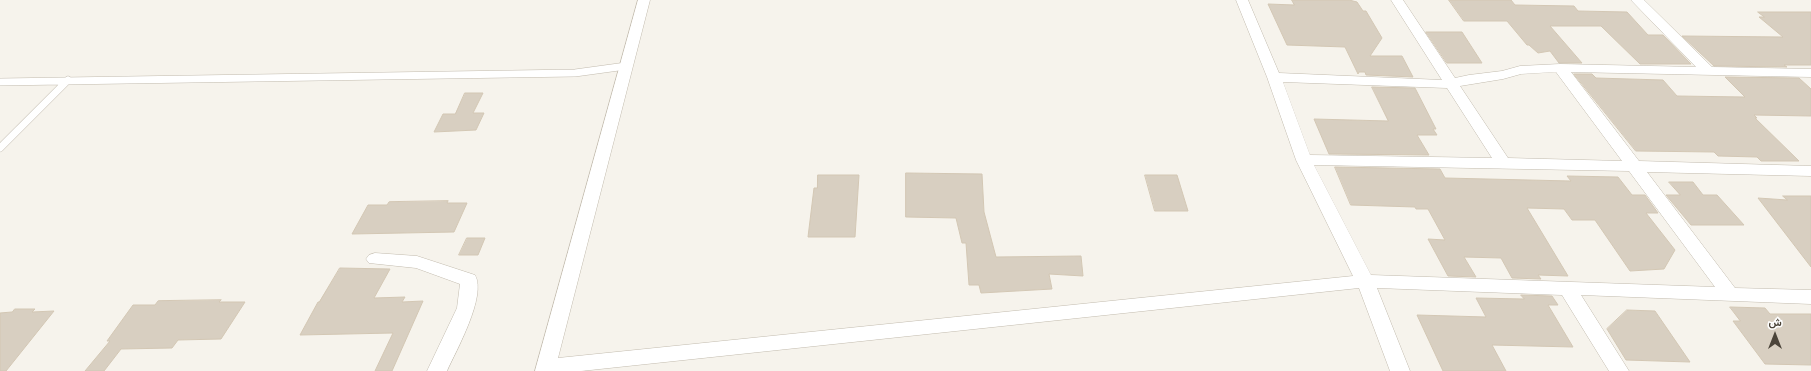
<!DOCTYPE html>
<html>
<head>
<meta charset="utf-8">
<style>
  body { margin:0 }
  #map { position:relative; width:1811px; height:371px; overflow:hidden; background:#f6f3ec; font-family:Karla,Vazirmatn,sans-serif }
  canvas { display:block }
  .north { position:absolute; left:1755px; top:315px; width:40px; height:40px; -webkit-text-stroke:3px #fff; paint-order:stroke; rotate:0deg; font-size:11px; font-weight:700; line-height:16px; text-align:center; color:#4b4439 }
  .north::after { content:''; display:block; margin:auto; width:14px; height:18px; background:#4b4439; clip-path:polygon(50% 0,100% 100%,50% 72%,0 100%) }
</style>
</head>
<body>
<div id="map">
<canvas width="1811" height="371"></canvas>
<div class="north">ش</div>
</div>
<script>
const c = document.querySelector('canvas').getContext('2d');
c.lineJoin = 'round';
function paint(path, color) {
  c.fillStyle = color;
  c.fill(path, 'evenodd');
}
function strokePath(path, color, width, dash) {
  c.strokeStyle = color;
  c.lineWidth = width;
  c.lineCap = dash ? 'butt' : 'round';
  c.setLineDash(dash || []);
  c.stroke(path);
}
const building = new Path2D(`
  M1292 0H1349L1357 2 1363 11H1366L1382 38 1370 56H1402L1413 77 1366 75 1365 72H1359L1358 74 1345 47 1287 45 1268 4 1294 5Z
  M1449 0H1511L1515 5 1574 6 1578 11 1627 12 1648 35H1663L1691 64H1640L1601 26H1550L1582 63H1559L1550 51 1538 53 1529 45H1527L1507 21H1464Z
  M1758 12H1811V65H1784L1787 67 1714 66 1682 36 1783 37 1759 17H1764Z
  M1426 32H1462L1482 63H1447Z
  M1574 74H1592L1596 78 1663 80 1677 96 1745 97 1725 77 1799 78 1811 89V116L1754 115 1757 118H1755L1799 161H1761L1757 157 1718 156 1714 152 1636 151Z
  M1372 87 1415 88 1436 129H1433L1437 135H1417L1429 155 1329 154 1314 119 1388 121Z
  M465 93H483L473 113H484L476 130 434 132 443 114H455Z
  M1335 167 1440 169 1445 178 1571 181 1567 176 1618 177 1632 195H1645L1658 213H1646L1675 250 1664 269 1630 271 1595 220H1572L1564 209 1527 208 1568 276 1538 275 1541 279 1512 278 1501 258 1464 257 1476 277 1448 276 1428 239 1445 240 1428 209H1416L1415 207 1351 205Z
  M906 173 982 174 984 212 996 257 1081 256 1083 276 1049 274 1052 289 981 293 979 285H969L966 243H962L956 218 906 217Z
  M818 175H859L855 237H808L814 188H817Z
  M1145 175H1177L1188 211H1155Z
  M1669 182H1693L1703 195H1717L1744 225H1691L1666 195H1680Z
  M1783 196H1811V267L1758 198 1787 200Z
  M448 201 447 203H467L454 232 352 234 368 205H387L389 202Z
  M467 238H485L478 255H459Z
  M340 268 390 269 374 298 405 297 402 302 423 301 392 371H375L393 333 300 335 318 302H319Z
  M1521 295 1552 296 1558 305H1548L1573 347 1492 345 1506 371H1443L1417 315 1486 317 1476 298 1524 299Z
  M221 300 219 302H245L221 339 178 340 172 348 121 349 104 371H85L110 341H107L133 305H155L158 301Z
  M1730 307 1765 308 1770 314H1811V365L1765 364 1733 321H1740Z
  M15 309H35L32 312 54 311 6 371H0V313L12 312Z
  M1627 310 1655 311 1690 362 1626 360 1607 329Z`);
paint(building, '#d8cfc1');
strokePath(building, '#d3c7b4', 1);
const lane = new Path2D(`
  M0 82 575 73 626 66
  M0 148 68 80`);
const street = new Path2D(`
  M638 0H650L558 358 1353 276 1296 160 1267 77 1236 0H1248L1279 73 1442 80 1391 0H1403L1455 78 1469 75 1502 71 1520 66 1560 64 1696 67 1631 0H1644L1712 67 1811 69V77L1571 72 1639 161 1811 166V176L1647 172 1735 288 1811 290V304L1581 295 1629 371H1609L1562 295 1377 288 1410 371H1390L1359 288 581 371H535ZM1556 72 1622 161 1508 158 1460 86 1503 79 1521 74ZM1283 82 1447 88 1492 158 1310 155ZM1314 165 1629 171 1715 287 1371 275Z
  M375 253 417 256 475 275C487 296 456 351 447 371H427L457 308 460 284 416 268 369 263 366 259 369 255Z`);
strokePath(lane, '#c2bbae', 8);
strokePath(street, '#c2bbae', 1);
strokePath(lane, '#fff', 7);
paint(street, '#fff');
</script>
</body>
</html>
